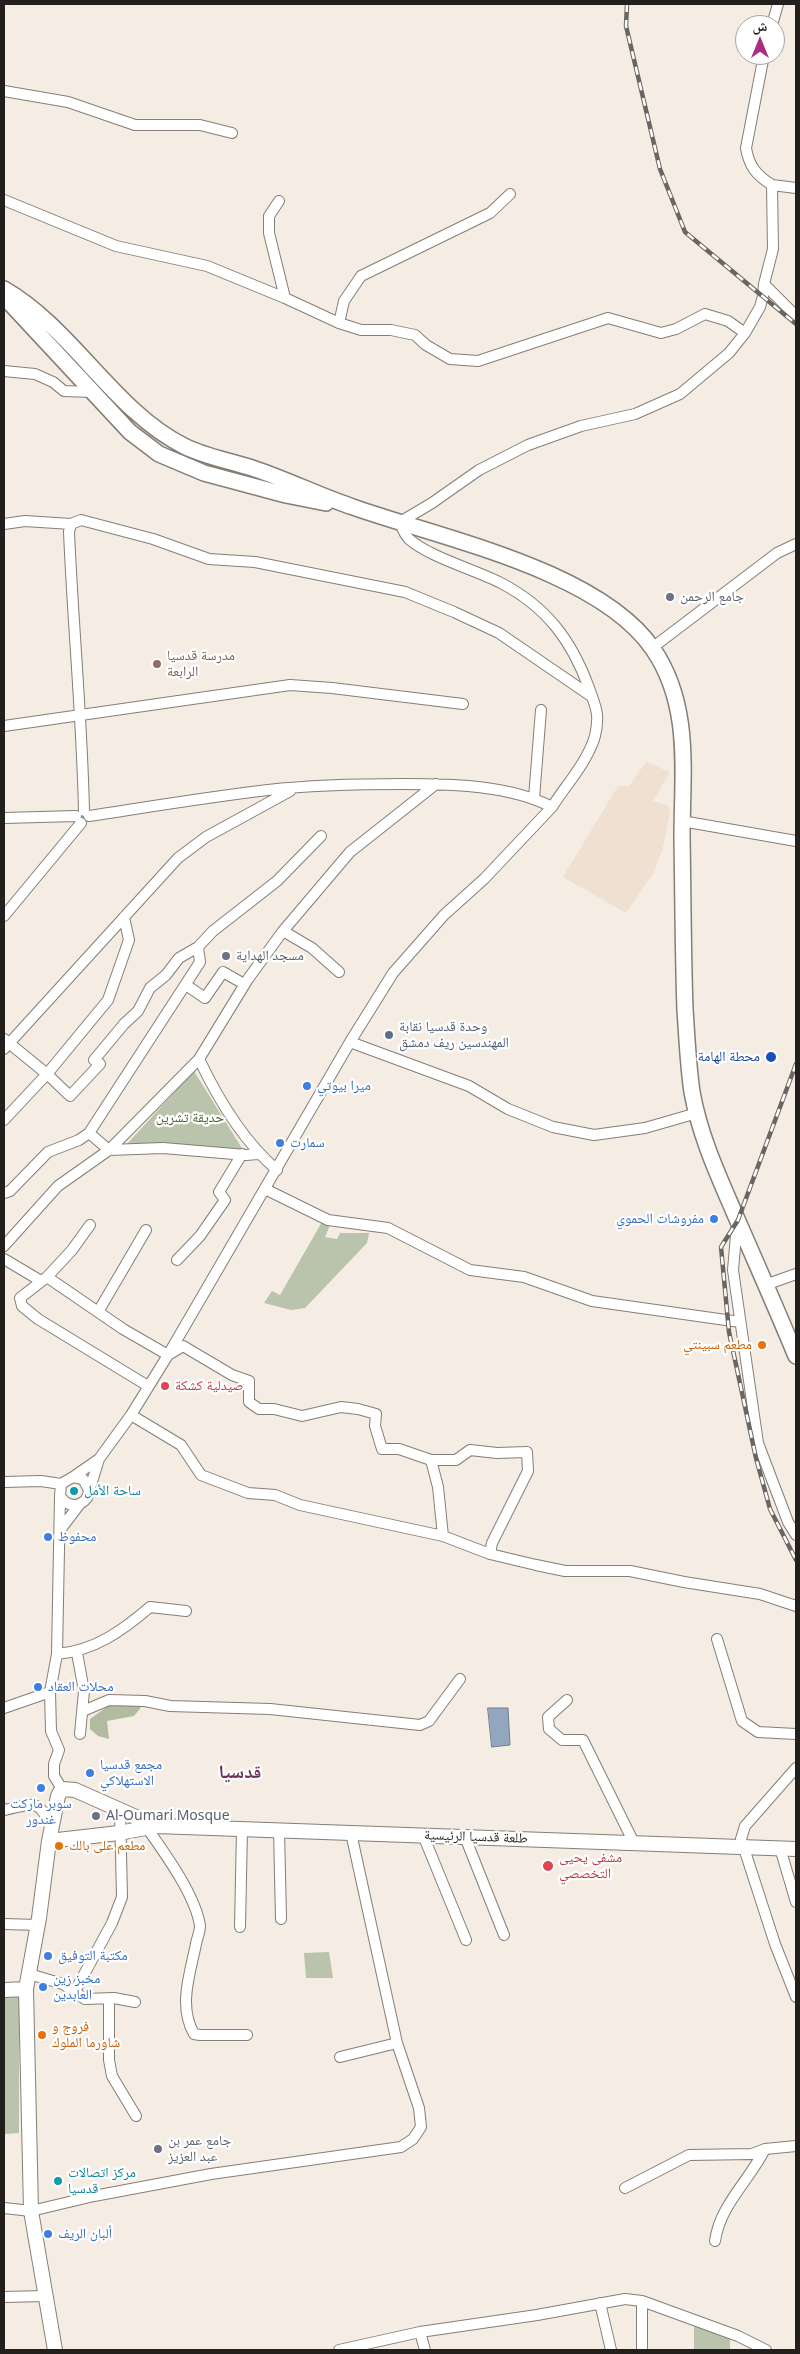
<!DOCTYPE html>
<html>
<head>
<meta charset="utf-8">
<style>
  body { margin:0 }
  #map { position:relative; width:800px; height:2354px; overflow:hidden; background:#f5ece3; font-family:"Noto Sans","Noto Naskh Arabic",sans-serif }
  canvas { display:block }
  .frame { position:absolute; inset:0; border:5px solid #221f1c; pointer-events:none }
  .north { position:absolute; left:735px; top:15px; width:50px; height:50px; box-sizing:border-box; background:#fff; border:1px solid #a7a5a4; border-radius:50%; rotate:0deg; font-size:14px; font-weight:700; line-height:20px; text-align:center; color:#221f1c }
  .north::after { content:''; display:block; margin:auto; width:18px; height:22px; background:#a92d80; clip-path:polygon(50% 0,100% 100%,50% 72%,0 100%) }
</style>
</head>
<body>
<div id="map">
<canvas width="800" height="2354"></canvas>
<div class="frame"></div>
<div class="north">ش</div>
</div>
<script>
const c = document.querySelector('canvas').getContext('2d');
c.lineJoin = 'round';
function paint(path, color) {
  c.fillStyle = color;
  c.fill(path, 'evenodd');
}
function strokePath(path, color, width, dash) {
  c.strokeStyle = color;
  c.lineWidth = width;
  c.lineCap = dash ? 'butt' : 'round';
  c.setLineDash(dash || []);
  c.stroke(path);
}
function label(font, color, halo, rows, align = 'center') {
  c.font = font + ' "Noto Sans","Noto Naskh Arabic",sans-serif';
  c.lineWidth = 4.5;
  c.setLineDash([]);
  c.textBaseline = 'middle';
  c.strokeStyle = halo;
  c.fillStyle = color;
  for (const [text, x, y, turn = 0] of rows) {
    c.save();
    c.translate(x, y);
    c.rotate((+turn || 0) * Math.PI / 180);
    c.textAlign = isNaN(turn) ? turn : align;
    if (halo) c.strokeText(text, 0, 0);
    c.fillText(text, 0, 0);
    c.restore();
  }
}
paint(new Path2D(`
  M646 762 670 772 653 801 669 806 670 814 662 851 653 874 626 913 563 877 618 786H629Z`), '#efe0d2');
paint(new Path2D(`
  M194 1071 243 1150 127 1144Z
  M322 1222 330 1225 325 1237 337 1239 340 1233H369L367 1243 305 1308 291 1310 264 1303 272 1291 280 1295Z
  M329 1952 333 1978H306L304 1953Z
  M19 1996V2133L4 2134V1997Z
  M694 2325 730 2338V2350H694Z`), '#bac3ab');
paint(new Path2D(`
  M115 1701 133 1703 142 1706 134 1716 107 1721 109 1739 98 1736 90 1729V1719Z`), '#b0bb9f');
const water = new Path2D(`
  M488 1708H508L510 1745 492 1747Z`);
paint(water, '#92a7be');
strokePath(water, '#707e8d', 1);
const minor = new Path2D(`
  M772 25 778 4
  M4 91 68 102 135 125H200L232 133
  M772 185 796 188
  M4 200 116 246 207 266 285 298 339 323 361 330H391L415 335 426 345 450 359 478 361 608 318 661 333 676 329 705 314 728 321 745 333
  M279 201 269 216V233L285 298
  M764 284 796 316
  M339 323 344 301 361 276 490 213 510 194
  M4 371 35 374 53 382 64 391 92 392
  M4 524 25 521 71 524
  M652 648 777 553 796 544
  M4 726 290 685 332 688 463 704
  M534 798 541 710
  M552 807C566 785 588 761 595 736 600 714 596 708 589 688 572 641 547 607 501 583 476 570 429 557 409 539 405 535 402 528 400 522L432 503 479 470 528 445 581 426 635 414 680 394 729 353 745 333 760 307 763 296 764 284 773 249 772 185C756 175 749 166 746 148L764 55
  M84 811C82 718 73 625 69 532L71 524 81 520 153 539 209 559 255 562 405 592 454 612 499 633 591 696
  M4 818 76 816
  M682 821 796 841
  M4 916 81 823
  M283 931 312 948 339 972
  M186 985 205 998 223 972 244 984
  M4 1039 47 1074 108 1000 129 940 124 917
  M350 1042 469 1086 508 1109 553 1127 594 1135 645 1128 697 1113
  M4 1049 178 858 206 837 290 791
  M199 1059C218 1099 243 1141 277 1170
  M4 1120 47 1074 70 1096 100 1064 94 1060 124 1024 138 1011 150 988 166 975 179 958 198 947
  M89 1133 200 962 198 947 213 931 277 881 321 836
  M265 1189 328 1220 388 1228 470 1270 524 1277 592 1301 740 1322
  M4 1193 10 1191 48 1152 79 1140 89 1133 109 1150 163 1148 246 1155 258 1154
  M737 1224 733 1270 758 1443 788 1522 796 1535
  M90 1225 72 1250 47 1277 123 1329 168 1355 183 1346 232 1375 249 1381V1402L259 1409H274L302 1416 341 1407 358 1409 376 1414 375 1426 382 1449H399L431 1460H456L470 1450 497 1453 527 1452 528 1471 492 1543 490 1554
  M4 1246 58 1186 109 1150 199 1059 248 979 283 931 350 852 436 784
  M4 1259 41 1281
  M177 1260 200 1236 225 1200 219 1192 242 1154
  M47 1277 20 1298 22 1306 38 1319 148 1386
  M765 1285 796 1274
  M98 1312 146 1230
  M131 1415 181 1445 201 1475 248 1493 275 1495 300 1505 443 1536 490 1554 536 1565 565 1571H630L684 1582 760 1594 796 1606
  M431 1460 438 1487 443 1536
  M73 1477 99 1459
  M4 1482 41 1481 61 1484
  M88 1488 83 1479 73 1477 61 1484 60 1496C67 1507 79 1508 87 1498L99 1459 131 1415 168 1355 350 1042 393 973 444 915 484 879 552 807C509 785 453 784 404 784 360 784 312 785 268 790 208 797 148 807 89 816
  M60 1496 57 1654 50 1692 51 1731 59 1750 54 1764V1776L62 1789
  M60 1530 79 1505
  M717 1639 742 1721 758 1732 796 1734
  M77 1653 84 1691 80 1734
  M57 1654C94 1651 122 1631 150 1607L186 1611
  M567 1700 548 1717 549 1729 562 1740H583L634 1843
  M4 1708 50 1692
  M83 1711 109 1700 145 1701 170 1706 270 1709 420 1725 429 1721 460 1679
  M796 1768 745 1826 741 1839 775 1944 796 1997
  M4 1810C34 1804 37 1797 52 1827
  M147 1828C164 1852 196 1896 200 1926 200 1932 197 1938 196 1944 190 1974 178 2006 194 2034L200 2035H247
  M279 1830 281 1919
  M423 1835 466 1940
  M465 1837 504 1935
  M780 1848 796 1902
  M4 1924 38 1925
  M240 1927 242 1829
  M29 1974 63 1984 85 1999 114 1998 135 2002
  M75 1991 112 1923 122 1897 120 1810
  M109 1999V2060L112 2076 136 2116
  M340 2057 397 2043
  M625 2188 689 2155 752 2154 765 2149 796 2146
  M4 2208 31 2211 94 2196 211 2174 401 2147 413 2139 421 2127 419 2108 397 2043 351 1833
  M715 2241C720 2205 749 2181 765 2149
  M4 2297 45 2296
  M600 2303 611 2350
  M420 2332 425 2350
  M339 2350 420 2332 537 2315 625 2299 642 2301 738 2336 766 2350
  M642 2350V2301`);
const secondary = new Path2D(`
  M49 1841 119 1833 156 1826 796 1849
  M4 1990 26 1989
  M55 2350 31 2211 26 1989 39 1918 49 1841 58 1796 62 1789 75 1790 156 1826`);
const primary = new Path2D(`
  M4 289C72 328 114 411 184 446 206 457 231 461 255 469 288 480 320 496 353 507 440 538 599 570 653 649 692 706 682 773 682 838 683 895 683 953 685 1010 687 1037 688 1065 692 1092 700 1137 719 1177 737 1219 757 1265 777 1310 796 1356
  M9 302 130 432 159 454 204 473 286 495 326 503`);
strokePath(minor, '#867e76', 12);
strokePath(secondary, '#867e76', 16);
strokePath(primary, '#867e76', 18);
strokePath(minor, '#fff', 10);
strokePath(secondary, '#fff', 14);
strokePath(primary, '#fff', 15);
const rail = new Path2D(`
  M627 4 626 26 660 169 685 232 796 324
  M796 1064 738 1220 721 1247 729 1332 756 1458 770 1509 796 1560`);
strokePath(rail, '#6a6560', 4.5);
strokePath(rail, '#fff', 2.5, [8]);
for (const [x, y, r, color] of [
  [670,597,5,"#6b7280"],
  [157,664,5,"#8d6e63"],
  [226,956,5,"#6b7280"],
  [389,1035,5,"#5c6f8a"],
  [771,1057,6,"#1a4fb4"],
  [307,1086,5,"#3f7fe0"],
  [280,1143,5,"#3f7fe0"],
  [714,1219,5,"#3f7fe0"],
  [762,1345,5,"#e8710a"],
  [165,1386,5,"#e0444e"],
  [74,1491,5,"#0f9aa8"],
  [48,1537,5,"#3f7fe0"],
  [38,1687,5,"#3f7fe0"],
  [90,1773,5,"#3f7fe0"],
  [41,1788,5,"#3f7fe0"],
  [96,1816,5,"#6b7280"],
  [59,1846,5,"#e8710a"],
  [548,1866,6,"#e0444e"],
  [48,1956,5,"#3f7fe0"],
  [43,1987,5,"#3f7fe0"],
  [42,2035,5,"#e8710a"],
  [158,2149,5,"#6b7280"],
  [58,2181,5,"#0f9aa8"],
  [48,2234,5,"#3f7fe0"]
]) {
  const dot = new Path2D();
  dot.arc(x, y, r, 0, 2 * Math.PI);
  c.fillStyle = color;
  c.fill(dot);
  strokePath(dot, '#fff', 2);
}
label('14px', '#5b616d', '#fff', [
  ["جامع الرحمن",680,597],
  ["مسجد الهداية",236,956],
  ["Al-Oumari Mosque",106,1816],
  ["جامع عمر بن",168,2141],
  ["عبد العزيز",168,2157]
], 'left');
label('14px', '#785e54', '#fff', [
  ["مدرسة قدسيا",167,656],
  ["الرابعة",167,672]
], 'left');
label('14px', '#4e5e75', '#fff', [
  ["وحدة قدسيا نقابة",399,1027],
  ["المهندسين ريف دمشق",399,1043]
], 'left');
label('14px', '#164399', '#fff', [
  ["محطة الهامة",760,1057]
], 'right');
label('14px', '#366cbe', '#fff', [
  ["ميرا بيوتي",317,1086],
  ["سمارت",290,1143],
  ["مفروشات الحموي",704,1219,"right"],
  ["محفوظ",58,1537],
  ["محلات العقاد",48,1687],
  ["مجمع قدسيا",100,1765],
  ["الاستهلاكي",100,1781],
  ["سوبر ماركت",41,1804,"center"],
  ["غندور",41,1820,"center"],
  ["مكتبة التوفيق",58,1956],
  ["مخبز زين",53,1979],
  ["العابدين",53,1995],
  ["ألبان الريف",58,2234]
], 'left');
label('14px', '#4f5f31', '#fff', [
  ["حديقة تشرين",190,1118]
]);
label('14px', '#c56008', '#fff', [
  ["مطعم سبينتي",752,1345,"right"],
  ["مطعم على بالك",69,1846],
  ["فروج و",52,2027],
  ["شاورما الملوك",52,2043]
], 'left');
label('14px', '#be3a42', '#fff', [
  ["صيدلية كشكة",175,1386],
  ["مشفى يحيى",559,1858],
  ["التخصصي",559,1874]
], 'left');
label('14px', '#0d838f', '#fff', [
  ["ساحة الأمل",84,1491],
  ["مركز اتصالات",68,2173],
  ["قدسيا",68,2189]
], 'left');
label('14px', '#221f1c', '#fff', [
  ["طلعة قدسيا الرئيسية",476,1837,2]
]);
label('bold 19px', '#6f3157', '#fff', [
  ["قدسيا",240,1773]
]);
</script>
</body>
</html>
